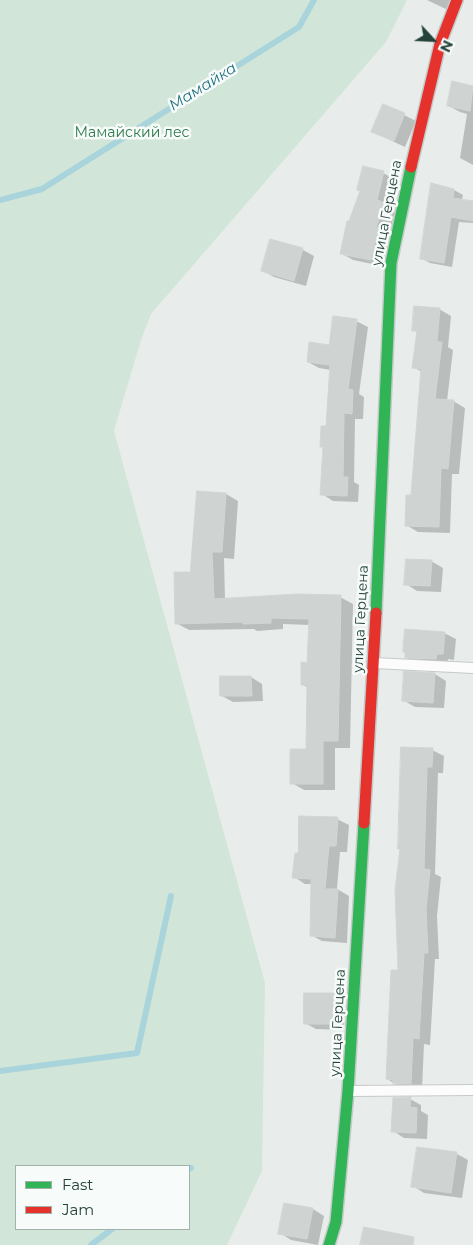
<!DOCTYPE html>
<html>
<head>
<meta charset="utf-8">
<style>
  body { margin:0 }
  #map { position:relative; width:473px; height:1245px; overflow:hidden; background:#e8edeb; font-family:Montserrat,sans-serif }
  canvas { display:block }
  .legend { position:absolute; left:15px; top:1165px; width:175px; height:65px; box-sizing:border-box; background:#f7fbf9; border:1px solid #a3b1ad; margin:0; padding:6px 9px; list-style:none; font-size:15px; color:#24423a }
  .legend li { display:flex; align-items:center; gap:10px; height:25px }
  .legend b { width:25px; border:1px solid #a3b1ad }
  .north { position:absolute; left:408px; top:15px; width:50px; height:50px; -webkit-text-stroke:4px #f7fbf9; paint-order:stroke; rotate:115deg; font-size:14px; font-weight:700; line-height:20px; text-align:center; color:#24423a }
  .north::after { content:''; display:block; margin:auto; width:18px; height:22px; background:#24423a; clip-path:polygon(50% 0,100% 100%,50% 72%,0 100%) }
</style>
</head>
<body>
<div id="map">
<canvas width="473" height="1245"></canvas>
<ul class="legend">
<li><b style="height:6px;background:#30b455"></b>Fast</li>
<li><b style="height:6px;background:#e5322d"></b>Jam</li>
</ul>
<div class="north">N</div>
</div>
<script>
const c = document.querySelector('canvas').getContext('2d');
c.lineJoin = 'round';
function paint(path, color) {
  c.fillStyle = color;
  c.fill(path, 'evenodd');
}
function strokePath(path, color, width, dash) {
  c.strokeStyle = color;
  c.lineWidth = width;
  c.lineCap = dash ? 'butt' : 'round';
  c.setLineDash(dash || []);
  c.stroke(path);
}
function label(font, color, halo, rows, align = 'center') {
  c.font = font + ' Montserrat,sans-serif';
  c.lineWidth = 5;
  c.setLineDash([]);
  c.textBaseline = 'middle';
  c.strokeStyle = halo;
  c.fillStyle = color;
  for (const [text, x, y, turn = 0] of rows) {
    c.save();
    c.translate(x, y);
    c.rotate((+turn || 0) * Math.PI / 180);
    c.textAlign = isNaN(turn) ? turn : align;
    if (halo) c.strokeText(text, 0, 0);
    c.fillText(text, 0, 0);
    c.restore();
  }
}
paint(new Path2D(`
  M0 0H407L386 42 151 314 141 340 114 431 265 983 262 1171 227 1245H0ZM16 1166H189V1229H16Z`), '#d1e6d8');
paint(new Path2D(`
  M427 0H454L450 11Z
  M453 83 473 87V165L460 158 467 114 460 112 449 106Z
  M404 115 416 121 405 147 373 132Z
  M383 173 395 179 388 206 395 211 382 266 353 260 341 253 350 223 362 191Z
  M432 184 454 190 463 195 462 200 473 202V223L459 222 452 267 430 263 421 258Z
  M271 240 303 250 314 256 306 286 274 277 262 270Z
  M439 309 451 316 448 347 453 350 447 401H453L465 408 459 474H452L450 533 418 532 406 525 412 496 422 372 413 367 418 333 414 330Z
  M356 321 368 327 359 394 364 397 363 419H355L354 482 359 485 358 502 333 501 322 494 331 370 319 368 308 362 330 346Z
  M198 492 226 494 238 501 234 559 224 558 225 600 340 597 353 604 350 748H335V790H304L292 783 307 751 308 688 302 684 308 664 310 625 283 624V629L257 631 254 629 189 630 176 623 192 573Z
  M431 561 443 568 441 592 417 591 406 584Z
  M444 633 456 639 454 660 448 659 447 665 417 663 406 657V652Z
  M435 674 446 681 444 708 415 707 403 700Z
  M251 677 262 684 263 701 233 702 222 696Z
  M432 750 444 756 443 773H438L435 874 441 877 437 916 439 959H435L430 1045 424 1044 422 1089 406 1090 387 1079 399 972 401 849Z
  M337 819 349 825 347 852H340L337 889 349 896 347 943 322 941 311 935 312 884H305L294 877Z
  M334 994 345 1001 344 1030 316 1029 305 1023Z
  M410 1099 421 1105V1111L428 1115 427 1139 404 1138 393 1131Z
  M418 1148 457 1154 468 1160 462 1198 424 1193 413 1186Z
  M313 1209 324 1216 318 1245 291 1240 280 1233Z`), '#0003');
strokePath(new Path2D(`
  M0 200 42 189 299 27 314 0
  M0 1071 137 1053 171 896
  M189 1169 191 1168
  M91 1245 112 1229`), '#a9d4db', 6);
const building = new Path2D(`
  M452 81 473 86 470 111 447 106Z
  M383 104 405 113 394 141 371 132Z
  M363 166 384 171 377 200 385 203 376 227 378 228 371 260 340 254 347 221H349L360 191 357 190Z
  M431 183 454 189 453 198 473 201V221L451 217 444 263 420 259Z
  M270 239 303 248 294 281 261 271Z
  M414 306 440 308 437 342H442L435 399 454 400 448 469 441 468 439 527 405 526 406 495H411L421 369 412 368 417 331H412Z
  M333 316 357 319 348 389 353 390 352 414 344 413 343 477H348L347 496 320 495 323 447H320L321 426H326L330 365 307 362 309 342 329 345Z
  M197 491 226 493 222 552H212L214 599 297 594 341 595 338 741H323V784H290V749H306L307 685H301V662L307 663 309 619 271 618V623L243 624V622L175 624 174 572H190Z
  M406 559 432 560 430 586 404 585Z
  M405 629 445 632 443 654H437L436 659 405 658V652H403Z
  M404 671 435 673 433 703 402 701Z
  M220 676H251L252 696H220Z
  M401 747 433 748 432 767H427L424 869 430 870 426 909 428 953H424L419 1039 413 1038 411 1084H393V1080L386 1079 391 970H398L395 890 400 849H398Z
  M299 816 338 817 336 846H329L325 889H338L335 938 310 936 311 879 292 878 295 853H298Z
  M304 993H334L333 1024H304Z
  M411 1097 410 1107 417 1108 416 1133 391 1132 393 1098Z
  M417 1147 457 1152 451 1193 411 1187Z
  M284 1203 313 1208 307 1239 278 1234Z
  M364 1227 414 1237 413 1245H360Z`);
paint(building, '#cfd4d2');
strokePath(building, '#d1d6d4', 1);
const lane = new Path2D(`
  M374 663 473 668
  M349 1091 473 1090`);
const fast = new Path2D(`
  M376 613 391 263 411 167
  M329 1245 336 1222 348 1091 364 823`);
const jam = new Path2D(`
  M411 167 440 44 457 0
  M364 823 376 613`);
strokePath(lane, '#c5cac8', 12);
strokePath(fast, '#c3cbc8', 14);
strokePath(jam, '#c3cbc8', 14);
strokePath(lane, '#fcfcfc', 10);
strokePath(fast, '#30b455', 11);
strokePath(jam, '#e5322d', 11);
label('14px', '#2d7a4b', '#f7fbf9', [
  ["Мамайский лес",132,133]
]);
label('14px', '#24423a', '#f7fbf9', [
  ["улица Герцена",387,213,-79],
  ["улица Герцена",361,619,-87],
  ["улица Герцена",338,1023,-87]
]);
label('italic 15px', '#1c6f80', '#f7fbf9', [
  ["Мамайка",203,87,-32]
]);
</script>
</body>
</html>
